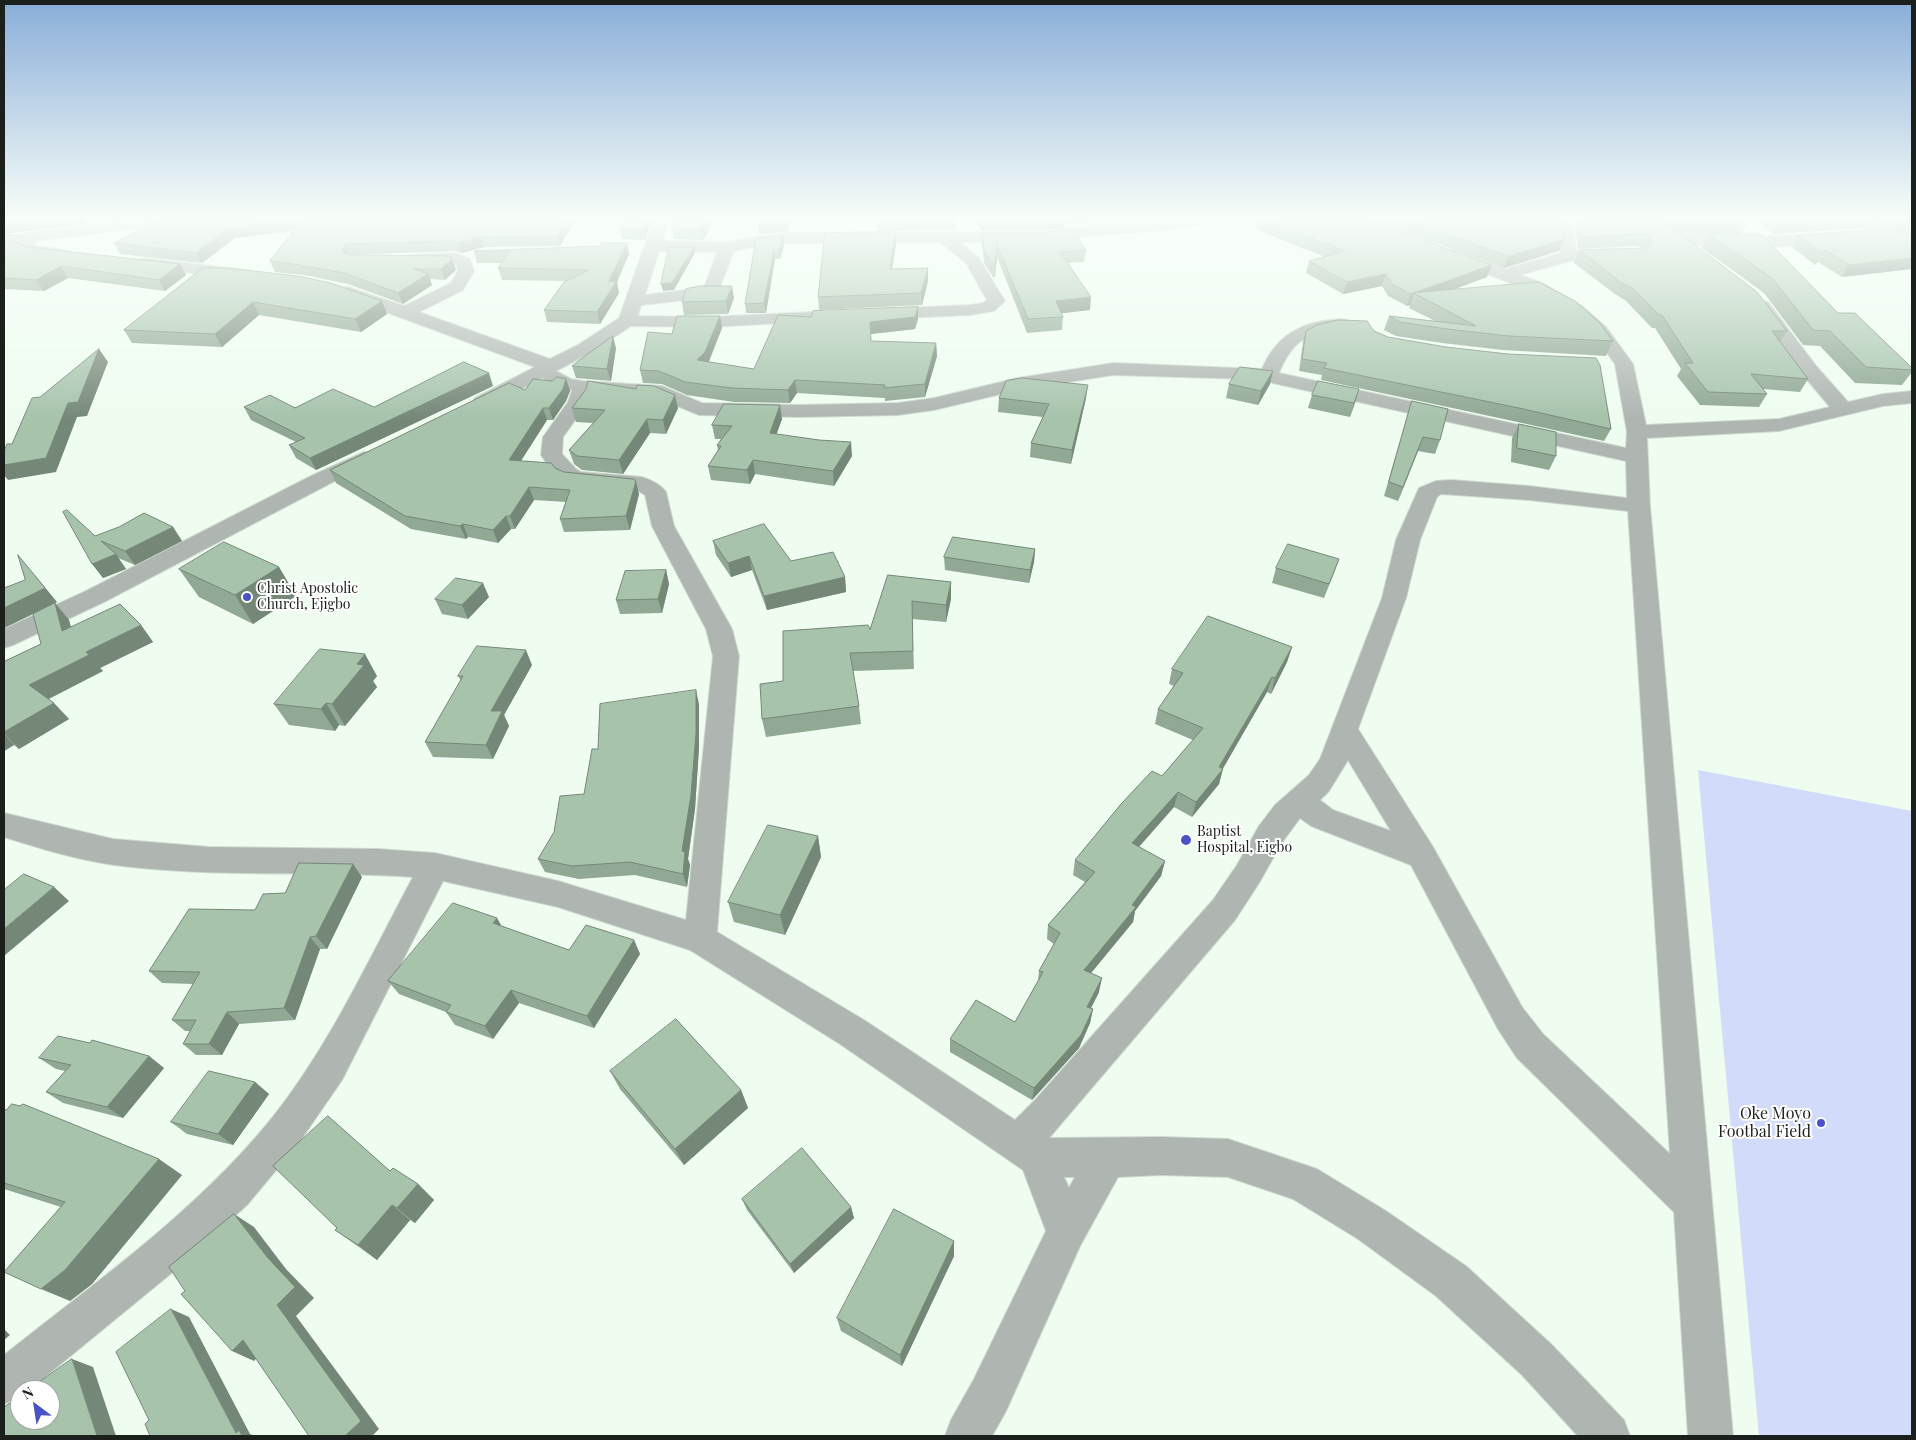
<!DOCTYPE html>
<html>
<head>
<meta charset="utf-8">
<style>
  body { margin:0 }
  #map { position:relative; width:1916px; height:1440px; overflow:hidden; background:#effdf1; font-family:"Playfair Display",serif }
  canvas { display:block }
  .frame { position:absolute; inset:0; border:5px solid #1b201c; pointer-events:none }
  .north { position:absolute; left:10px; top:1380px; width:50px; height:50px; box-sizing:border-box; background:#fff; border:1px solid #a4a6a4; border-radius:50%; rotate:329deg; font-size:14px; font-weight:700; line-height:20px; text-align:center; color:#1b201c }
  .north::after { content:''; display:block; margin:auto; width:18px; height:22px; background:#4952c7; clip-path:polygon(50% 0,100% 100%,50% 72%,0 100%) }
</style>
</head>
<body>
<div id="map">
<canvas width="1916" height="1440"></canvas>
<div class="frame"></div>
<div class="north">N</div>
</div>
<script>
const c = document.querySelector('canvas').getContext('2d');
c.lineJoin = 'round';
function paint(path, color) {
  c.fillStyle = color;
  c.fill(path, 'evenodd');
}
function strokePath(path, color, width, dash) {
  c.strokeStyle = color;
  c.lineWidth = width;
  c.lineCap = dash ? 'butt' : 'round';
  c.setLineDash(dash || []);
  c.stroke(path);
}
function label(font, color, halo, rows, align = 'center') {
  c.font = font + ' "Playfair Display",serif';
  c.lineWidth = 4;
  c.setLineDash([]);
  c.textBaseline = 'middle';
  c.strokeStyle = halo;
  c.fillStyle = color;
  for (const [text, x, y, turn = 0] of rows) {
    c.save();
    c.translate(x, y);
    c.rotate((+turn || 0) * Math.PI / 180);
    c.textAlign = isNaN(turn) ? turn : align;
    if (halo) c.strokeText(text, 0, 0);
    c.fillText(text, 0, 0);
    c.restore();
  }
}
paint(new Path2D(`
  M1698 770 1912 811V1436H1759Z`), '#d3dbfb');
const minor = new Path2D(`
  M134 219H175L172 222 167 224 36 241 35 246H38L69 251 71 254 69 257C54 261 35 257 21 251L20 244 4 246V236Z
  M654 219H670L662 241 727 242 770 234 789 233 1048 232 1091 225 1176 219H1216L1213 222 1208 224 1158 231 1091 235 1048 242H959L978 257 1005 301 994 311 970 315 880 319 874 318 871 314 874 310 880 309 970 305 983 303 987 300 966 263 940 242 789 243 770 244 734 251 718 292 696 299 641 305 638 316 710 317 812 312 818 313 821 317 818 321 710 327 631 326 590 353 556 371 571 379 583 381 662 386 702 403 798 405 898 403 934 398 1018 378 1113 363 1262 369C1274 341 1292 327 1322 321 1331 320 1340 318 1349 320L1352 324 1349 328C1311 337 1297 331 1279 373L1626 448 1627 432 1615 364 1594 335 1570 314 1530 291 1449 259 1447 256 1449 253 1455 251 1505 269 1561 253 1557 219H1573L1576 251 1615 249 1621 251 1623 254 1621 257 1570 261 1520 275 1542 283 1582 306 1606 327 1633 364 1646 425 1779 419 1830 407 1803 375 1753 306 1756 302 1762 301 1768 302 1817 367 1848 402 1883 394 1912 391V403L1883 406 1779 431 1647 438 1650 506 1733 1436H1688L1674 1212 1517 1058 1498 1029 1411 865 1311 826 1300 818 1281 844 1259 883 1235 920 1049 1138 1161 1137 1228 1139 1317 1169 1386 1211 1466 1266 1552 1345 1624 1420 1630 1436H1578L1522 1375 1436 1296 1358 1239 1293 1199 1228 1177 1161 1175 1118 1177 1080 1246 1006 1411 992 1436H945L951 1420 974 1379 1046 1231 1023 1170 840 1044 690 950 558 907 443 881 342 1080 298 1144 247 1205 168 1276 29 1390H20L19 1397 4 1404V1355C97 1281 197 1211 272 1118 330 1045 369 959 413 877 314 870 213 878 114 865 77 860 39 848 4 837V813L113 839 209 847 378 849 435 853 558 881 686 920 713 656 706 629 652 526 645 495 637 490 568 483C557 477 548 466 541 455L543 437 568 402 572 390 558 387 542 378 489 406 482 408 475 406 472 402 475 398 535 367 342 296 340 292 342 288 348 287 404 306 451 283 458 271 456 265 452 263 409 261 407 258 409 255 455 253 470 259 474 271 463 290 419 312 550 359 578 345 619 318ZM659 251 717 252 705 285 693 289 645 295ZM1113 375 1249 379 1268 382 1626 461 1627 498 1529 486 1451 480 1436 481 1419 488 1396 540 1382 598 1320 759 1309 775 1275 805 1259 826 1237 865 1213 900 1035 1100 1015 1120 864 1020 717 932 739 656 732 629 674 526 666 492C660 484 651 480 642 477L581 472 576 469 562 454 563 437 588 402 591 393 658 398 699 415 798 417 898 415 934 410 1018 390ZM1441 494 1529 500 1628 511 1670 1154 1543 1034 1522 1007 1433 847 1358 729 1406 598 1420 540 1437 497ZM1348 760 1391 831 1333 810 1320 800 1329 791ZM1064 1177H1075L1069 1188Z
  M1854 219H1873L1912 240V251L1857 222Z
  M1673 231 1731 238 1832 233 1838 235 1840 238 1838 241 1832 243C1777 247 1721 253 1667 239L1665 236 1667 233Z
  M145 258 237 269 243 270 245 274 243 278 237 279 139 266 137 263 139 260Z
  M364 452 371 454 375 458 371 462 104 602 13 645 4 648V629L86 591 311 476Z`);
strokePath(minor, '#cddacf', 2);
paint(minor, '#afb5b0');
paint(new Path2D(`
  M162 219H576L560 246 484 247 462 253 455 251 351 255 451 256 456 270 445 280 430 279 432 285 403 304 348 284 304 275 275 272 270 261 294 230 235 238 202 263 120 254 114 243Z
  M652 219 645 240 622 239 620 229Z
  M715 219 703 240 674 239 672 229Z
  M735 219H792L788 231 760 234 759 220Z
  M877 219H956V229L878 231Z
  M975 219H1102V222L1064 224V228L1048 230H981Z
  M1257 219H1365L1492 265 1487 277 1452 290 1613 341 1606 356 1503 350 1442 343 1396 336 1384 330 1389 316 1435 321 1409 308 1410 305 1407 306 1388 296 1382 286 1343 294 1306 273 1309 261 1325 257 1255 229Z
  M1369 219H1561L1559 251 1504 268Z
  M1577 219H1743L1747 223 1741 234 1838 313 1912 368V372L1902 385 1855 383 1820 346 1803 345 1764 293 1702 248 1709 235 1677 231 1787 331 1780 342 1808 379 1800 392 1763 389 1767 394 1759 407 1700 405 1677 376 1681 369 1655 328H1652L1626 301 1615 294 1574 263 1580 250 1642 248 1637 246 1578 249 1575 223Z
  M1755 219H1872L1866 228 1774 234Z
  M1874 219H1912V269L1842 277 1818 262 1815 265 1792 247 1798 236 1892 228Z
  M982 232 1086 250 1084 262 1068 263 1090 310 1061 313 1063 317 1062 330 1027 333 997 257 995 277H993L984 263 982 244Z
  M4 236 16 243 28 247 186 275 165 291 68 278 44 291 4 289Z
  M756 239 784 245 780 259H775L766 313H746L745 304Z
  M896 244 892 269 928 281 922 305 819 310 818 297Z
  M601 246 629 254 617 282 619 293 600 324 547 322 544 310 567 281 502 280 498 268 502 263H477L474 251Z
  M298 276 387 314 361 332 259 315 222 347 132 343 124 330Z
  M734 298 728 314 684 315 682 302Z
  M918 307V319L915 329 871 334V341L936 343 937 356 925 397 885 401V398L797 393 790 403 734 402 687 395 662 384 643 383 640 370 672 334 720 316 722 328 709 362 754 369 811 317Z
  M1306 331H1374L1611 429 1604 441 1513 421 1321 380 1322 375 1299 371 1303 342Z
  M616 348 611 381 576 378 572 366Z
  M566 379 570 391 566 401 553 420H547L521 461 555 468 564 472 639 494 630 530 564 532 560 519 566 502 534 500 515 529H511L498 543 468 537 466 539 411 529 336 483 330 470 525 390 552 381Z
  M1229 384H1270L1258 405 1226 398Z
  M493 386 316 470 296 458 289 445 296 442 251 420 244 407H374Z
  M1359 389 1350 417 1308 408 1312 395Z
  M999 398H1086L1071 464 1030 457 1031 443 1043 417 998 412Z
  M1412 401 1440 440 1435 454 1418 451 1398 501 1384 496 1408 415Z
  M572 408H678L666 434 650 433 623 474 582 470 574 464 569 450 594 423 576 422Z
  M782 419 776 434 852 456 834 486 755 474 750 484 711 480 708 466 718 450 717 445 721 439H715L712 425Z
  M1519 424 1556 456 1549 470 1511 462 1512 438Z
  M173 527 182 541 135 565 118 558 126 569 103 578 95 536Z
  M713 541 791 561 845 577 846 592 767 610 752 570 731 577 716 555Z
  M1035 549 1034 562 1029 583 945 570 944 557Z
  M1339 559 1334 573 1324 598 1272 583 1276 568Z
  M279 567 296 596 253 624 199 597 179 569Z
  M666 570 669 584 662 613 620 614 616 600Z
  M888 575 951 582V599L946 622 912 619 914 669 853 671 859 706 861 724 766 737 762 719 783 681 870 629Z
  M4 588 57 602 35 613 55 603 69 620 71 627 141 625 153 642 100 668 103 671 49 699 69 719 19 749 14 745 4 751V661H5L41 644 33 614 4 628Z
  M489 597 468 619 442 614 435 599Z
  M1292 647 1287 662 1271 694 1267 692 1223 768 1219 784 1192 817 1174 807 1139 847 1165 861 1161 876 1135 911 1133 922 1091 973 1099 992 1091 1008 1093 1009 1090 1023 1079 1048 1032 1100 950 1052V1039L1015 1022 1038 981 1039 971 1054 944 1047 939 1048 925 1085 882 1073 875 1075 860 1162 776 1193 740 1155 724 1158 709 1174 686 1169 684 1172 669Z
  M532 665 504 715 509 726 493 759 433 757 425 742 461 681 458 676Z
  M377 676 373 681 377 687 345 726 339 725 335 731 289 725 274 704Z
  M699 704V747L695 809 688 859 690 865 687 887 635 875 579 879 545 872 538 859 584 794 598 749Z
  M818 836 821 857 785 935 734 922 728 902Z
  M362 877 327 949H320L295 1020 239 1024 222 1055H196L183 1044 190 1031H185L172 1020 193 984 162 983 149 971 255 910 285 893Z
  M501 926 569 950 634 940 640 954 594 1028 519 1003 493 1039 455 1025 446 1012 399 994 388 981Z
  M149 1056 164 1068 123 1118 63 1103 46 1092 65 1071 56 1069 39 1058Z
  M610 1071 741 1090 748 1108 684 1165 620 1089Z
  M255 1082 269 1094 233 1145 187 1134 171 1122Z
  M4 1109 182 1175 92 1284 70 1301 61 1207 4 1189Z
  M390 1171 418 1184 434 1200 415 1223 410 1220 377 1260 335 1230Z
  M742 1199 851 1207 854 1218 794 1273 747 1210Z
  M954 1241V1256L902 1366 841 1331 837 1318Z`), '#90a894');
paint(new Path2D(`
  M30 219H91H86L85 224 4 234V222Z
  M303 219 308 229 235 238 202 263 196 253 230 227Z
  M567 219H576L560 246 557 236Z
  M646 219H652L645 240 642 230Z
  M707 219H715L703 240 701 229Z
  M788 219H792L788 231 760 234 758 224Z
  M1054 219H1065L1064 228 1048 230V220Z
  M1677 219 1672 230 1665 232 1671 220Z
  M895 232 896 244 890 282V269Z
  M783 236 784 245 780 259 779 250Z
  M481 237 484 247 462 253 458 243Z
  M1564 239 1559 251 1504 268 1509 256Z
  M627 243 629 254 617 282 619 293 600 324 597 312 609 281Z
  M345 244 349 255 347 260 343 250Z
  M997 245V257L995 277V264Z
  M694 247 695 253 674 290 663 291 661 284Z
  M774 250 775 259 766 313 764 303Z
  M1912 258V269L1842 277 1849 265Z
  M452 259 456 270 445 280 441 269Z
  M180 264 186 275 165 291 159 280Z
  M1492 265 1487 277 1426 300 1414 293 1410 305 1407 306 1411 294Z
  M61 266 68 278 44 291 36 280Z
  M928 268V281L922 305 921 293Z
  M428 274 432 285 403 304 398 293Z
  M1386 274 1382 286 1343 294 1347 282Z
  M732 286 734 298 728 314 726 301Z
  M1091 297 1090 310 1055 314 1056 301Z
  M382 301 387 314 361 332 355 319Z
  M253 302 259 315 222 347 215 334Z
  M918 307V319L915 329 871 334 870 322Z
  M720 316 722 328 707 365 697 360Z
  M613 336 616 348 611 381 607 369Z
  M936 343 937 356 925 397V384Z
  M99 349 108 362 87 416 77 417 56 472 8 480 4 475V465L68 403Z
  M1273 371 1270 384 1258 405 1261 391Z
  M489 373 493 386 316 470 310 458Z
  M566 379 570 391 566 401 553 420 549 408Z
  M795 380 797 393 790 403 788 390Z
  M1088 385 1086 398 1071 464 1072 450Z
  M1359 389 1355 403 1350 417 1354 403Z
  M675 395 678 408 666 434 663 420Z
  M780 405 782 419 772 447 770 433Z
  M543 408 547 420 513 473 509 460Z
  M647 419 650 433 623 474 619 460Z
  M1423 437 1418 451 1398 501 1403 487Z
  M851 442 852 456 834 486 833 471Z
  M753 460 755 474 750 484 747 470Z
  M636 481 639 494 630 530 626 516Z
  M529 487 534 500 515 529 510 516Z
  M506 516 511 529 498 543 493 530Z
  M463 524 468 537 466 539 460 526Z
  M173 527 182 541 135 565 125 551Z
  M1035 549 1034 562 1029 583 1030 570Z
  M116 554 126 569 103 578 92 564Z
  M749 556 752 570 731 577 728 563Z
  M279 567 296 596 253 624 235 595Z
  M30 569 57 602 4 628V608L45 588Z
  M666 570 669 584 662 613 658 599Z
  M845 577 846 592 767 610 764 596Z
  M951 582V599L946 622V605Z
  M483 583 489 597 468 619 462 605Z
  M55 603 69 620 76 648 62 631Z
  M141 625 153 642 100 668 103 671 44 701 29 685 86 652Z
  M1292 647 1287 662 1271 694 1275 678Z
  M526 650 532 665 504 715 509 726 493 759 486 745 491 711Z
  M365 654 377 676 373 681 377 687 345 726 332 704 357 664Z
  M1272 677 1267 692 1221 772 1223 769 1219 784 1192 817 1196 802 1219 767Z
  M696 690 699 704V747L695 809 688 859 690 865 687 887 683 874 682 851Z
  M54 703 69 719 19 749 4 733V732Z
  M326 703 339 725 335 731 321 709Z
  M4 734 14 745 4 751Z
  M1178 792 1174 807 1129 858 1132 843Z
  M818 836 821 857 785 935 780 915Z
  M1165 861 1161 876 1135 911 1133 922 1082 984 1084 970Z
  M353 864 362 877 327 949 316 936Z
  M54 887 69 901 4 956V929Z
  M497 918 505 932 493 923Z
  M310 937 320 949 295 1020 284 1008Z
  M634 940 640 954 594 1028 587 1016Z
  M1102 978 1099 992 1085 1020 1087 1007Z
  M511 990 519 1003 493 1039 485 1026Z
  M1093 1009 1090 1023 1079 1048 1032 1100 1034 1088Z
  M227 1012 239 1024 222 1055 209 1044Z
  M149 1056 164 1068 123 1118 107 1107Z
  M255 1082 269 1094 233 1145 218 1134Z
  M741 1090 748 1108 684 1165 675 1149Z
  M159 1159 182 1175 92 1284 70 1301 41 1289Z
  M418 1184 434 1200 415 1223 397 1208Z
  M392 1205 410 1220 377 1260 358 1245Z
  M851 1207 854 1218 794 1273 790 1264Z
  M234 1214 254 1227 286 1269 314 1298 296 1316 379 1429 372 1436H345L277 1305 267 1257Z
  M954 1241V1256L902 1366 900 1355Z
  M171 1309 189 1317 250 1434 256 1436H242L236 1433Z
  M4 1329 10 1335 4 1340Z
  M243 1340 264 1350 254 1361 232 1351Z
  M72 1359 93 1367 116 1436H97Z`), '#758878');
const building = new Path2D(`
  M12 219H30L4 222V220Z
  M162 219H301L230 227 196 253 114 243Z
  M303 219H567L557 236 481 237 458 243 451 241 345 244 343 250 345 253 353 255 451 256 452 259 441 269H414L428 274 398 293 344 273 299 265 270 261Z
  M624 219H646L642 230 620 229Z
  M674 219H707L701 229H672Z
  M759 219H788L787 221 758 224Z
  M980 219H1054L1048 220H981Z
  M1261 219H1365L1492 265 1411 294 1392 284 1386 274 1347 282 1309 261 1345 251Z
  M1404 219H1561L1564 239 1509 256Z
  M1581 219H1676L1671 220 1669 225 1757 292 1787 331H1772L1808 379 1751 374 1767 394 1708 392 1685 363H1693L1662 315H1659L1632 288 1620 282 1580 250 1643 248 1650 245 1652 240 1649 236 1643 234 1583 237Z
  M1682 219H1743L1747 223H1718Z
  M1776 219H1842L1781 223Z
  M1903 219H1912V224Z
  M1072 228 1086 250 1060 252 1091 297 1056 301 1063 317 1028 319 997 245 995 264H993L984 251 982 232H1049Z
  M1893 228 1912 237V258L1849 265 1825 250 1822 253 1798 236Z
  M895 232 890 269 928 268 921 293 818 297 825 233Z
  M1709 234H1761L1838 313H1855L1912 368V370L1866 367 1830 331 1813 330 1773 279Z
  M11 235 13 242 28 247 180 264 159 280 61 266 36 280 4 278V236Z
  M783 236 779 250H774L764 303 745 304 756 239Z
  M602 243H627L609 281 616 282 597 312 544 310 564 282 589 270 498 268 510 251H474L601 246Z
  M669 247H694L672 283 661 284Z
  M203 268H227L298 276 331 283 382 301 355 319 253 302 215 334 124 330Z
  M1539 282 1575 301 1599 322 1613 341 1509 336 1447 329 1400 322 1389 316 1476 326 1414 293Z
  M700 286H732L726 301 682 302 686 289Z
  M918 307 915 317 870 322 871 341 936 343 925 384 884 388 885 385 795 380 788 390 732 388 685 382 659 371 640 370 648 332 672 334 677 316H720L705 352 697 360 754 369 778 315 811 317 813 311Z
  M1338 320 1367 321 1374 331 1388 337 1446 347 1508 354 1596 358 1600 365 1611 429 1519 408 1324 368 1327 363 1302 359 1306 331 1317 325Z
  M613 336 607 369 572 366 577 362Z
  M99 349 78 402 68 403 46 458 4 465V451L7 444H12L32 398 40 397Z
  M464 362 489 373 310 458 289 445 305 438 244 407 270 395 295 408 333 389 374 407Z
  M1240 367 1273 371 1261 391 1229 384Z
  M557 377 566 379 563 389 549 408H543L509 460 551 463 555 468 564 472 633 479 636 481 626 516 560 519 570 490 529 487 510 516H506L493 530 463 524 460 526 405 516 330 470 509 383 525 390 533 379 552 381Z
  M1022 378 1088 385 1072 450 1031 443 1049 404 999 398 1006 381Z
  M588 381 636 389 637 385 654 386 675 395 663 420 647 419 619 460 577 456 569 450 605 410 572 408 586 389Z
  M1318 381 1359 389 1354 403 1312 395Z
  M1412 401 1448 409 1440 440 1423 437 1403 487 1389 482Z
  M724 404 780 405 770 433 819 440 851 442 833 471 753 460 747 470 708 466 721 446 717 445 732 426 712 425Z
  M1519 424 1556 432V456L1517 448Z
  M67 510 95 536 119 527 144 513 173 527 125 551 101 541 116 554 92 564 63 512Z
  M764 524 791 561 833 552 845 577 764 596 749 556 728 563 713 541Z
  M953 537 1035 549 1030 570 944 557Z
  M224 542 279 567 235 595 179 569Z
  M1288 544 1339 559 1329 584 1276 568Z
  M18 555 45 588 4 608V588L25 580Z
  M666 570 658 599 616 600 625 571Z
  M888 575 951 582 946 605 912 601 913 651 850 653 859 706 762 719 760 684 783 681V631L868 625 870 629Z
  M456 578 483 583 462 605 435 599Z
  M55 603 62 631 120 604 141 625 86 652 89 655 29 685 54 703 4 732V661H5L41 644 33 614Z
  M1208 616 1292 647 1275 678 1272 677 1219 767 1223 769 1196 802 1178 792 1132 843 1165 861 1132 905 1136 907 1084 970 1102 978 1087 1007 1093 1009 1081 1035 1034 1088 950 1039 976 1000 1015 1022 1043 972 1039 971 1060 933 1048 925 1095 872 1075 860 1121 804 1152 771 1162 776 1203 728 1158 709 1183 673 1172 669Z
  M477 646 526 650 491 711H502L486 745 425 742 463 676H458Z
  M320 649 365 654 357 664 364 665 332 704 326 703 321 709 274 704Z
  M696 690V733L691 795 682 851 685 852 683 874 630 862 572 866 538 859 554 832 560 796 584 794 592 749H598L600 704Z
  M768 825 818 836 780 915 728 902Z
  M299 863 353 864 316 936 310 937 284 1008 227 1012 209 1044H183L196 1020H172L200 972 149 971 189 909 255 910 263 894 285 893Z
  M24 874 54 887 4 929V890Z
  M453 903 497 918 493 923 569 950 586 925 634 940 587 1016 511 990 485 1026 446 1012 451 1005 388 981Z
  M676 1019 741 1090 675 1149 610 1071Z
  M58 1036 90 1043 92 1040 149 1056 107 1107 46 1092 71 1065 39 1058Z
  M209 1071 255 1082 218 1134 171 1122Z
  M12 1104 20 1106 23 1104 159 1159 65 1270 41 1289 4 1272 65 1202 4 1183V1109L6 1110Z
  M328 1116 390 1171 393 1168 418 1184 397 1208 392 1205 358 1245 335 1230 337 1228 273 1166Z
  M802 1148 851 1207 790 1264 742 1199Z
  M894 1209 954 1241 900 1355 837 1318Z
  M234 1214 267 1257 295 1287 277 1305 361 1421 345 1436H309L243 1340 232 1351 181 1294 185 1291 169 1267Z
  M171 1309 236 1433 239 1430 242 1436H150L145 1424 149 1420 116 1352Z
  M72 1359 97 1436H4V1407L20 1396V1420H50V1390H28Z`);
paint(building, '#a7c3ac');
strokePath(building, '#758878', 1);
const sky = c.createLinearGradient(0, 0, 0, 420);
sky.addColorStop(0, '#89add8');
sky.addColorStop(0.52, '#f8fef9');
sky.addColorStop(1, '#f8fef900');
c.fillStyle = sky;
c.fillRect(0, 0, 1916, 420);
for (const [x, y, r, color] of [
  [247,597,5,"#4952c7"],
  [1186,840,6,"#4952c7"],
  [1821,1123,5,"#4952c7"]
]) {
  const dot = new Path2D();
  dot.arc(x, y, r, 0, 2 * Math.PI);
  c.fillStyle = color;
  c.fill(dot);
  strokePath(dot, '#fff', 2);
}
label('14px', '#1b201c', '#fff', [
  ["Christ Apostolic",257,589],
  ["Church, Ejigbo",257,605],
  ["Baptist",1197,832],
  ["Hospital, Eigbo",1197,848]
], 'left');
label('16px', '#1b201c', '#fff', [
  ["Oke Moyo",1811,1114],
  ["Footbal Field",1811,1132]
], 'right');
</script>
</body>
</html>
